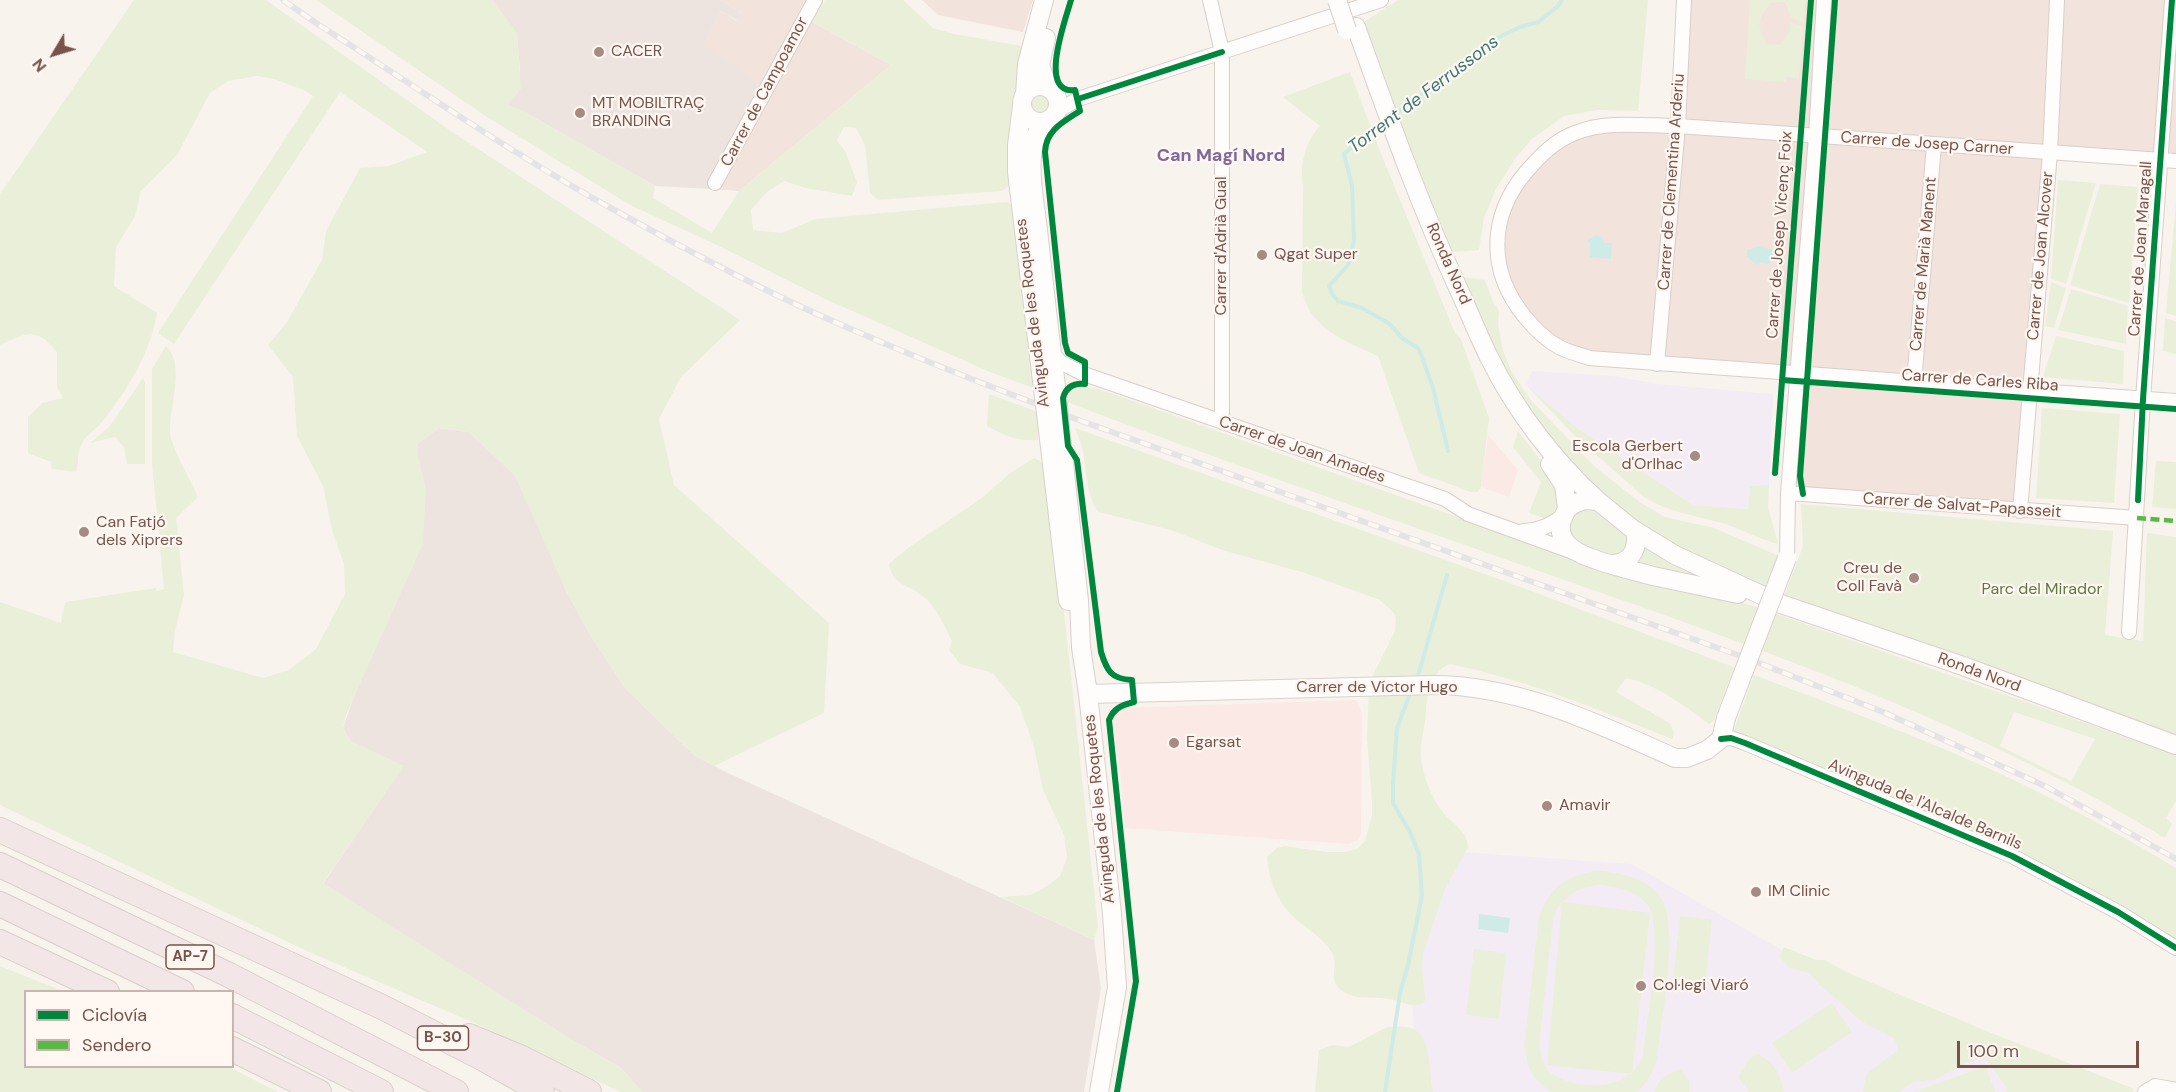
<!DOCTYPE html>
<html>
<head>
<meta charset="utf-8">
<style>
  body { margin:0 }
  #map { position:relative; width:2176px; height:1092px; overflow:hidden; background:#f9f3ee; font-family:"DM Sans",sans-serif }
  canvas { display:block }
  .legend { position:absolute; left:24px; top:990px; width:210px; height:78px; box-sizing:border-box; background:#fff7f1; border:2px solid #c9b5af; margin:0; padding:8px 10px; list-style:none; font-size:18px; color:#79534b }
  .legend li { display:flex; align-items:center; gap:12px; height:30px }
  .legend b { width:30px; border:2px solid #c9b5af }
  .north { position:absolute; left:24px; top:24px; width:60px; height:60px; -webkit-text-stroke:4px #fff7f1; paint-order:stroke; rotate:232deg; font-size:16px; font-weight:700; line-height:24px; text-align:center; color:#79534b }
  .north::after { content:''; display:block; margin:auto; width:21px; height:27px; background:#79534b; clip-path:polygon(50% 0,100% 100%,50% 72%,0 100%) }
  .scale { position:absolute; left:1957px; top:1041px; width:182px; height:27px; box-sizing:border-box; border:3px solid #79534b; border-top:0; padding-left:8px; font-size:18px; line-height:21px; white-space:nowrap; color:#79534b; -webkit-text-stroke:4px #fff7f1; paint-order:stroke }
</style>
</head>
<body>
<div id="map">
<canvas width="2176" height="1092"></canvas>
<ul class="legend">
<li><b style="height:8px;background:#00873e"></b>Ciclovía</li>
<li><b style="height:8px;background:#58b947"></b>Sendero</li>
</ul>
<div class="north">N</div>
<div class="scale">100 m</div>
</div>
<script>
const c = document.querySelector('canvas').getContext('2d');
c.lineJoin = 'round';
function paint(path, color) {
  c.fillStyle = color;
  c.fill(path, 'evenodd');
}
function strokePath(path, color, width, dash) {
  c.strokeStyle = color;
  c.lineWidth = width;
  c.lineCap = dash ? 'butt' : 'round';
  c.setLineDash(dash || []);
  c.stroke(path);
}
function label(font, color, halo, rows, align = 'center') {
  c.font = font + ' "DM Sans",sans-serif';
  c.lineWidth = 4.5;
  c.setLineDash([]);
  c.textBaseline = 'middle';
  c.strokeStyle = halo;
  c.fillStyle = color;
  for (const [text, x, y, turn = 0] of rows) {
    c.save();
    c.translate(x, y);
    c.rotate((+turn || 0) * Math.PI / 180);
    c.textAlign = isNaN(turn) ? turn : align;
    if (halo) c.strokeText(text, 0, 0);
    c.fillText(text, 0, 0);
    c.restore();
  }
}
paint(new Path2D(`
  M721 0H815L805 18 891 65 739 191 710 189 715 183 704 45 721 11 737 21 741 13Z
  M922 0H1033L1023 32 938 15Z
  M1684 0H2176V161L2050 153 2020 511 1788 493 1798 374 1589 358 1534 328 1500 274 1509 196 1572 134 1678 126Z`), '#f2e4dc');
paint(new Path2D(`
  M1488 435 1518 470 1509 497 1481 487Z
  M1354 700 1359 704 1362 714 1361 834 1358 840 1349 844 1125 828 1120 771 1113 729 1114 720 1119 712 1125 708Z`), '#fbe9e5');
paint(new Path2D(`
  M492 0H721L741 13 738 21 721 11 704 45 766 88 715 183 710 189 655 186 523 111 507 105 520 71 517 34Z
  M439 428 468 432 494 450 515 476 530 498 566 591 591 636 625 688 695 756 730 774 1094 940 1101 988 1084 1092H642L621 1068 572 1040 323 884 403 766 350 741 343 728 426 490 418 458V443Z`), '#ede4e0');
paint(new Path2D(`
  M1532 371 1613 376 1658 384 1773 394 1769 485 1750 486 1748 509 1693 505 1577 428 1525 384Z
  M1404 848 1632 864 1782 950 2125 1092H1423L1413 1023Z`), '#f4ecf5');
paint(new Path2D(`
  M134 0H266L455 134 740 320 681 377 659 419 674 485 829 623 824 713 714 766 695 756 625 688 591 636 566 591 515 476 468 432 439 428 418 443V458L426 490 423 544 346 715 343 728 350 741 404 766 323 883 572 1040 621 1068 642 1092H621L472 1022 309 952 0 805V602L61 623 65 602 156 588V591L164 589 152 463V369L166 346C186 364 169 408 170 432 170 445 192 483 198 497L176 518 184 595 175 631 173 652 263 678 289 670 316 649 345 594 344 564 332 530 323 486 297 436 293 377 268 345 287 322 322 260 326 231 360 168 389 166 427 152 340 92 174 344 158 333 313 96 306 91 274 79 257 76 228 81 210 93 177 155 141 191 135 216 116 247 114 286 157 313C150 354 128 389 103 421 96 430 86 434 81 445 77 453 79 463 76 472L52 469 51 462 28 453V417L42 403 63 398 57 387V352C35 326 28 333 0 345V194Z
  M316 0H492L517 33 521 89 508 105 523 111 655 186 653 198 712 233 739 191 891 65 811 21 825 0H903L933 28 954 34 1022 46 1025 49C1011 93 1008 138 1014 183L1002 191 877 200 870 192 865 145 856 128 844 127 837 140 846 153 857 182 852 196 805 188 784 181 768 191 751 210 753 230 782 233 815 219 1007 202 1014 207 1036 389 990 372 823 298 719 246 630 205 484 115Z
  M1398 0H1648L1638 111 1597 110 1564 116 1532 139 1514 160 1496 189 1484 218 1479 250 1442 253 1356 27Z
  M1750 0H1805L1804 23 1791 18 1785 2 1771 3C1757 19 1756 25 1767 44L1780 45 1790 32V22L1803 27 1799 78 1786 77V82L1745 79Z
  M1350 72 1381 154 1455 333 1461 339 1489 418 1481 487 1478 492H1471L1419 473 1378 356C1345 341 1312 330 1302 292L1303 185C1299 165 1306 140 1320 126L1283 97Z
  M1028 104a12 12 0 1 1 24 0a12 12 0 1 1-24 0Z
  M2058 180 2096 183 2066 284 2051 279Z
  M2100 184 2138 187 2129 303 2070 285Z
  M2176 203V316L2166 313Z
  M1452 276 1485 280 1493 302 1499 310 1498 324 1503 351 1512 372 1530 399 1594 466 1641 503 1665 517 1714 528 1779 556 1766 597 1634 530 1530 425Z
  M2051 282 2066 288 2054 328 2045 326Z
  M2071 289 2128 306 2126 344 2058 330Z
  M2165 318 2176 321V354L2163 351Z
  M2056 336 2124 351 2123 384 2043 377Z
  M143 378 145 383V464H127L124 447 115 437 90 443 109 427Z
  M1525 384 1577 428 1693 505 1748 509 1750 486 1769 485 1768 507 1778 544C1759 539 1743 530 1725 524 1698 516 1668 512 1644 497L1574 435Z
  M1081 387 1098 389 1150 407 1630 579 1751 605 2176 755V801L2166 818 2172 824 2165 838C1990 732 1796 661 1604 594 1425 530 1244 470 1067 402 1069 392 1072 390 1081 387ZM2014 712 2095 739 2071 781 2000 746Z
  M989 394 1038 412V440C1019 442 1003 435 987 426Z
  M2042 408 2120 414 2114 503 2036 498Z
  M1075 428 1507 582 1734 667 1714 720 1709 724C1683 705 1658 685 1626 678L1616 692 1671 724 1674 734 1672 739C1599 710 1527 680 1450 664 1430 673 1428 690 1426 710 1426 722 1422 734 1421 747 1420 769 1429 793 1442 811 1452 825 1467 829 1468 847L1445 889 1423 953 1422 967 1425 1001C1421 1004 1422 1004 1417 1005 1408 1006 1399 1001 1390 999 1373 996 1351 1002 1338 987 1329 978 1339 965 1332 953 1324 939 1310 931 1298 921 1279 905 1269 883 1267 857L1277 848 1285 846 1326 852H1345L1357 849 1365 841 1372 815V802L1367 739 1369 683 1395 631 1396 619 1394 613 1380 600 1305 573 1222 550 1171 530 1099 512C1087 500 1086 468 1083 452 1081 444 1078 436 1075 428Z
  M1518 431 1555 479 1562 497 1556 514 1549 520 1529 513 1541 482 1513 447Z
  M1034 458 1040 461 1046 470 1066 629 1098 927 1094 940 1001 897 1031 895 1047 886 1060 876 1067 858 1064 835 1043 790 1034 747 1020 707 993 673 960 664 949 650 952 641C945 627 937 608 924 597 909 584 893 587 889 564L908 548 982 498 1010 473Z
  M2156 461 2176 462V509L2152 507Z
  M1801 504 2113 531 2105 635 2143 641 2147 533 2176 537V745L1781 604 1803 546Z
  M1593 506 1630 534 1628 551 1610 558 1585 549 1568 535 1572 513Z
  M1643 544 1721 584 1630 563Z
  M1754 675C1837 706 1919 737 1999 773 2060 801 2119 834 2176 868V940L2132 912 1944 820 1734 730Z
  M1601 871C1622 873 1644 878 1659 895 1681 922 1661 1023 1657 1058 1653 1072 1648 1084 1636 1092H1551L1536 1080 1529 1068 1524 1046 1539 917C1550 886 1569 873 1601 871ZM1601 885C1618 887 1635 891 1647 904 1665 925 1646 1025 1643 1055 1631 1092 1575 1092 1548 1071 1542 1064 1541 1054 1539 1045L1553 920 1557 908 1562 903 1547 1065 1632 1074 1650 913 1563 902C1574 890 1585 886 1601 885Z
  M1680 916 1712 920 1705 984 1673 980Z
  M1784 947 1816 960H1824L1853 975 1989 1032 2132 1088 2134 1092H2007L2005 1085 1985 1058 1970 1061 1934 1080 1913 1082 1899 1092H1863L1866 1074 1898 1050 1894 1038 1861 1021 1819 984 1809 973 1790 968 1779 957Z
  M1474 949 1506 953 1499 1019 1466 1015Z
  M0 966 63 991 26 992V1066L229 1067 278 1092H0Z
  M1832 1003 1852 1032 1792 1073 1772 1043Z
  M1387 1027C1396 1027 1407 1025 1415 1030 1432 1039 1429 1075 1433 1092H1315L1319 1050 1333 1045 1349 1047Z
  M1758 1054C1775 1063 1781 1074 1784 1092H1749L1738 1077 1750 1058Z
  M1986 1066 1995 1092H1913Z
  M1680 1069 1689 1080V1092H1654C1657 1079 1668 1074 1680 1069Z`), '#eaefd9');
paint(new Path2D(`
  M1596 235 1601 236 1605 243H1612L1611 259 1590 257V243L1588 242V240Z
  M1758 246 1772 250 1774 257 1771 262 1767 264 1760 262 1757 265 1747 257V250Z
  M1479 914 1510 918 1508 933 1478 929Z`), '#cfebe8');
strokePath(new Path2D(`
  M1394 115 1499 37 1520 27 1538 22 1557 7 1562 0
  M1386 121 1360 140 1344 154 1352 186 1354 240 1348 265 1329 286 1333 295 1338 301 1362 308 1390 324 1402 338 1419 349 1433 388 1448 451
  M1417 679 1447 575
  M1385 1092 1400 993 1408 965 1422 896 1419 854 1410 832 1393 803V784L1397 728 1411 691`), '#cfebe8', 4);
const street = new Path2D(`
  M1210 0 1222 52V422
  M1054 116 1061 109 1078 99 1381 0
  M2176 161 1678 126C1644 126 1607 120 1575 133 1554 141 1540 156 1526 172 1488 217 1488 272 1525 317 1534 328 1546 340 1559 347 1568 352 1579 354 1589 358L2176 401
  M715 183 815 0
  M1051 351 1060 362 1084 374 1445 499 1468 514 1573 552
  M1657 364 1678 126 1684 0
  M1914 382 1934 145
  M1788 493 2137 518
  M2020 511 2050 153 2057 0
  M1523 531C1539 531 1552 525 1564 515
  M1787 558 1788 493 1816 136 1824 0
  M2129 632 2143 399 2172 0
  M1721 739 1731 738 1745 743 2012 856 2118 912 2176 948
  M2145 1092 2155 1086 2176 1090`);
const secondary = new Path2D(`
  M1356 27C1388 116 1419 204 1459 290 1469 312 1478 335 1489 357 1515 410 1554 461 1598 501
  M1046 38 1040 65 1048 88
  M1022 104a18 18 0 1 1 36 0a18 18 0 1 1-36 0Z
  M1025 94 1027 64 1044 0
  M1022 106 1017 145V172L1043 389
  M1048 120C1042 126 1037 131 1035 139 1027 167 1035 202 1038 230 1044 285 1050 340 1057 394
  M1047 422 1068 601
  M1060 427 1079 601 1081 647 1088 694 1112 914 1117 987 1099 1092
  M1550 464 1564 485 1567 509
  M1586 500 1598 501 1635 531C1639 547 1632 563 1613 564 1607 565 1598 560 1591 558 1571 551 1553 538 1564 515 1568 505 1577 502 1586 500Z
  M1634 530 1675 555 1781 604 1963 666 2176 745
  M1612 565 1653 576 1738 594
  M1088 694 1433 685C1518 685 1599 724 1675 758H1687L1707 750 1721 739 1726 718`);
const highway = new Path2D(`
  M0 830 382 1007 482 1058 542 1092
  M0 865 229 975 456 1092
  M0 904 182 992
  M0 942 107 992
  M232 1016 381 1092
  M469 1036 522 1058 589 1092
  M232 1049 319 1092`);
strokePath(street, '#d8ceca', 16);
strokePath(secondary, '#dad0cc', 20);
strokePath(highway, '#dacfca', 26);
strokePath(street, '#fefdfc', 14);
strokePath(secondary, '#fefdfc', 18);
strokePath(highway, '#f2e7e6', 24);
const rail = new Path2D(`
  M283 0 319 25C418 88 515 156 618 212 692 253 767 293 844 326 923 361 1004 392 1084 422L1749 659 1883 712 2045 786 2176 859`);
strokePath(rail, '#e5e3e6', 6);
strokePath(rail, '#fff7f1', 4, [11]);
const secondaryBridge = new Path2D(`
  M1337 0 1347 30
  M1043 389 1047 422
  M1057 394 1060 427
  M1726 718 1787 558`);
strokePath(secondaryBridge, '#dad0cc', 20, []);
strokePath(secondaryBridge, '#fefdfc', 18);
strokePath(new Path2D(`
  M2137 518 2176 521`), '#58b947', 4.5, [9, 4.5]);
strokePath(new Path2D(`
  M1071 0C1066 18 1037 95 1075 90L1080 111C1063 122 1046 130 1045 152L1065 343 1068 353 1085 362V384C1074 383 1066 387 1063 398L1068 446 1077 460 1101 652C1107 671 1111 679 1132 680L1134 702C1122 705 1114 708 1109 720L1136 981 1117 1092
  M1078 99 1222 52
  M1782 380 2176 409
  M1775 473 1811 0
  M1803 494 1800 476 1835 0
  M2138 500 2143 399 2172 0
  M1721 739 1731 738 1745 743 2012 856 2118 912 2176 948`), '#00873e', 6);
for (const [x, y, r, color] of [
  [599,52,6,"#a68b84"],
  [580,113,6,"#a68b84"],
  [1262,255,6,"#a68b84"],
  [1695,456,6,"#a68b84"],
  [84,532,6,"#a68b84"],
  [1914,578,6,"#a68b84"],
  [1174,743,6,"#a68b84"],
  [1547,806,6,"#a68b84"],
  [1756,892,6,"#a68b84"],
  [1641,986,6,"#a68b84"]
]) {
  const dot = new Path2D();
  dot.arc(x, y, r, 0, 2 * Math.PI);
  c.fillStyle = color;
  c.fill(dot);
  strokePath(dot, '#fff7f1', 2);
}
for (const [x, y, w] of [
  [190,957,48],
  [443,1038,51]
]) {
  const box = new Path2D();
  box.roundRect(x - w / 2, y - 12, w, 24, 4.5);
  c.fillStyle = '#fff7f1';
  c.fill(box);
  strokePath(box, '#79534b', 1.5);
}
label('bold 15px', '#79534b', null, [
  ["AP-7",190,957],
  ["B-30",443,1038]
]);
label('16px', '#79534b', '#fff7f1', [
  ["CACER",611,52],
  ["MT MOBILTRAÇ",592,104],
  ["BRANDING",592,122],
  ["Qgat Super",1274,255],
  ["Escola Gerbert",1683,447,"right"],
  ["d'Orlhac",1683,465,"right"],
  ["Can Fatjó",96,523],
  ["dels Xiprers",96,541],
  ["Creu de",1902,569,"right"],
  ["Coll Favà",1902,587,"right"],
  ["Egarsat",1186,743],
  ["Amavir",1559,806],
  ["IM Clinic",1768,892],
  ["Col·legi Viaró",1653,986]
], 'left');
label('16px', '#79534b', '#fff7f1', [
  ["Carrer de Campoamor",765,92,-62],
  ["Carrer de Josep Carner",1927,144,4],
  ["Carrer de Clementina Arderiu",1672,182,-86],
  ["Carrer de Josep Vicenç Foix",1780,235,-86],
  ["Carrer d'Adrià Gual",1222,246,-90],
  ["Carrer de Joan Maragall",2141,249,-86],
  ["Carrer de Joan Alcover",2041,256,-85],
  ["Ronda Nord",1448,264,66],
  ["Carrer de Marià Manent",1924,264,-85],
  ["Avinguda de les Roquetes",1033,313,-97],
  ["Carrer de Carles Riba",1980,381,4],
  ["Carrer de Joan Amades",1302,450,19],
  ["Carrer de Salvat-Papasseit",1962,506,4],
  ["Ronda Nord",1979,673,20],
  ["Carrer de Víctor Hugo",1377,688],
  ["Avinguda de l'Alcalde Barnils",1925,805,23],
  ["Avinguda de les Roquetes",1100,809,-96]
]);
label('16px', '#5c7a40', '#fff7f1', [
  ["Parc del Mirador",2042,590]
]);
label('italic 18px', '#3b7776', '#fff7f1', [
  ["Torrent de Ferrussons",1424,95,-37]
]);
label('bold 18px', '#80689c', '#fff7f1', [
  ["Can Magí Nord",1221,156]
]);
</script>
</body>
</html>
